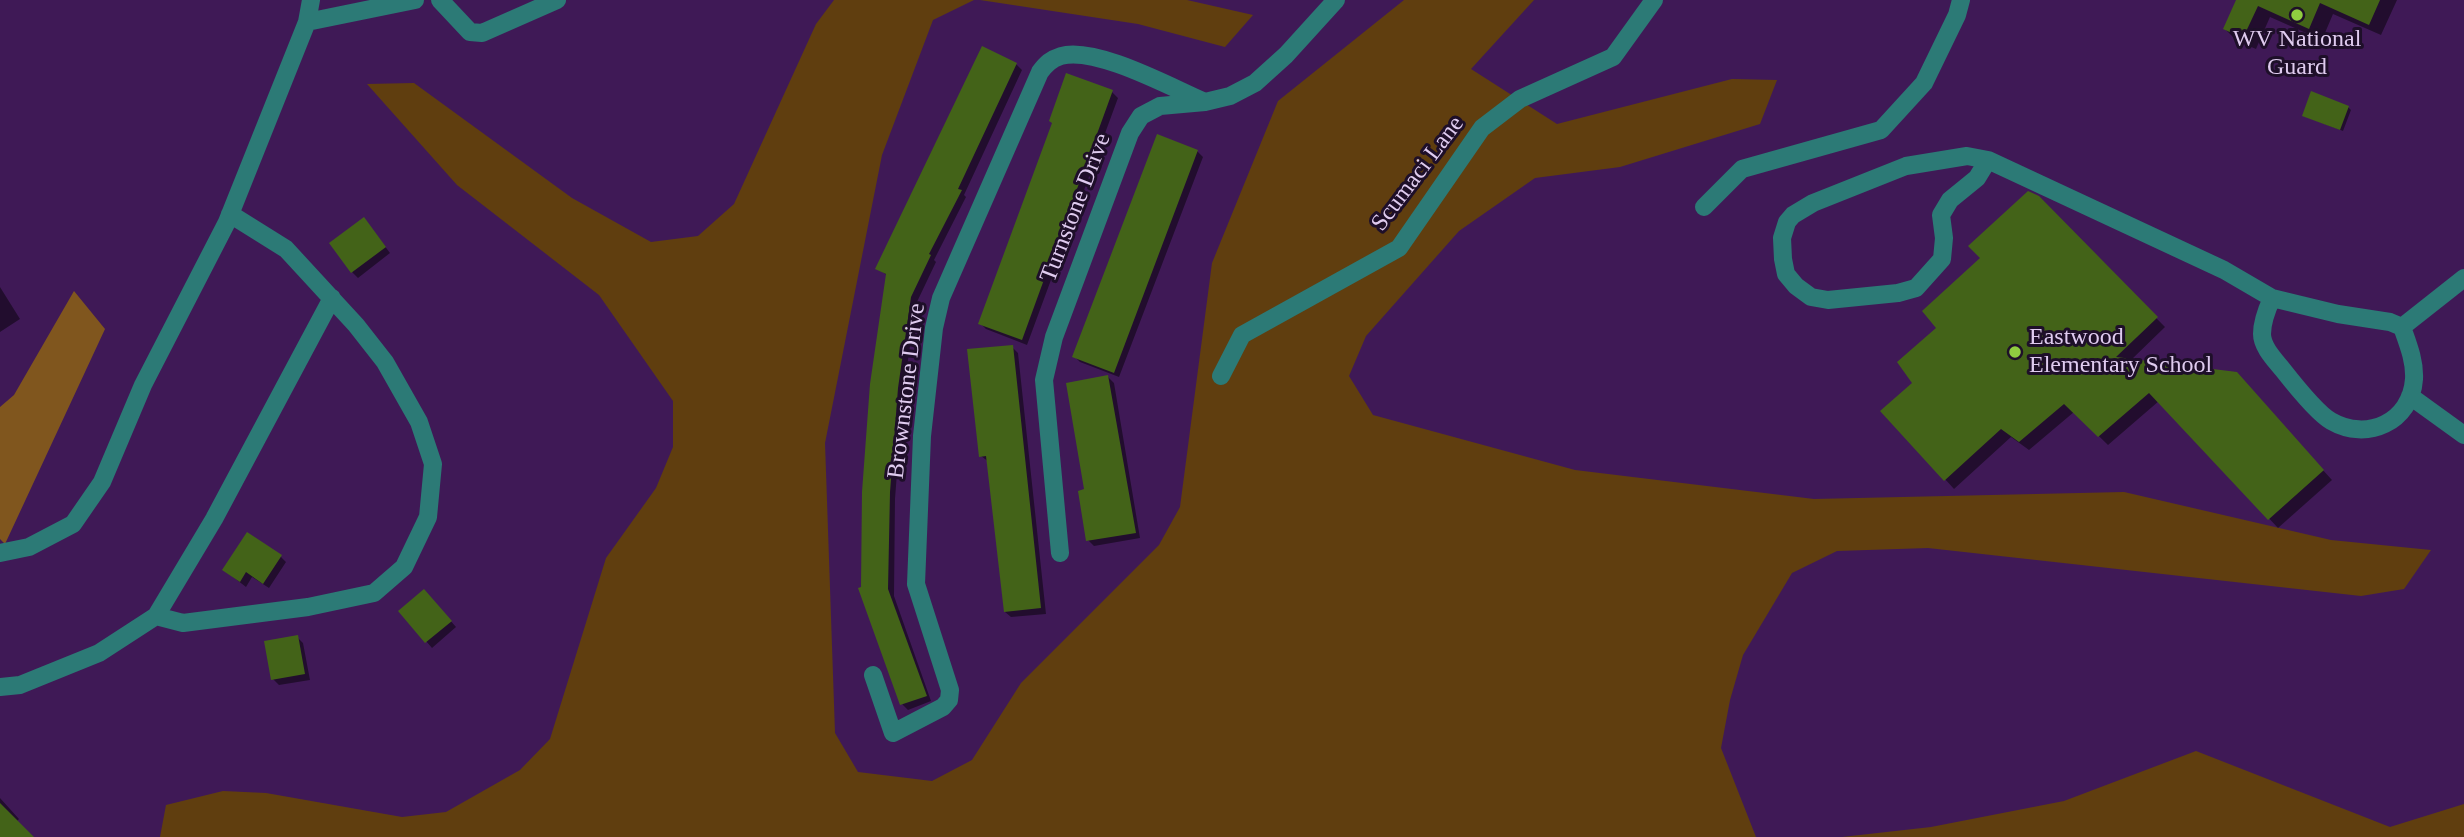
<!DOCTYPE html>
<html>
<head>
<meta charset="utf-8">
<style>
  body { margin:0 }
  canvas { display:block; background:#3f1956 }
</style>
</head>
<body>
<canvas width="2464" height="837"></canvas>
<script>
const c = document.querySelector('canvas').getContext('2d');
c.lineJoin = 'round';
function paint(path, color) {
  c.fillStyle = color;
  c.fill(path, 'evenodd');
}
function strokePath(path, color, width, dash) {
  c.strokeStyle = color;
  c.lineWidth = width;
  c.lineCap = dash ? 'butt' : 'round';
  c.setLineDash(dash || []);
  c.stroke(path);
}
function label(font, color, halo, rows, align = 'center') {
  c.font = font + ' Georgia,serif';
  c.lineWidth = 6;
  c.setLineDash([]);
  c.textBaseline = 'middle';
  c.strokeStyle = halo;
  c.fillStyle = color;
  for (const [text, x, y, turn = 0] of rows) {
    c.save();
    c.translate(x, y);
    c.rotate((+turn || 0) * Math.PI / 180);
    c.textAlign = isNaN(turn) ? turn : align;
    if (halo) c.strokeText(text, 0, 0);
    c.fillText(text, 0, 0);
    c.restore();
  }
}
paint(new Path2D(`
  M834 0H974L933 20 882 155 825 443 835 733 858 772 932 781 972 760 1021 683 1159 545 1180 507 1212 263 1278 101 1404 0H1534L1471 69 1557 124 1732 79 1777 80 1760 124 1620 167 1535 178 1459 231 1366 336 1349 376 1373 415 1575 470 1814 499 2124 492 2331 540 2431 550 2404 589 2361 596 1928 548 1837 551 1792 573 1743 655 1730 700 1721 748 1756 837H160L166 805 223 791 266 793 402 817 446 812 520 770 550 739 606 558 656 488 673 447V401L599 295 457 185 367 84 414 83 572 198 651 242 698 236 734 204 816 24Z
  M980 0H1187L1253 15 1225 47 1138 24Z
  M2196 751 2390 827 2464 804V837H1842L1931 827 2064 801Z`), '#603e0f');
paint(new Path2D(`
  M74 291 105 329 5 544 0 539V407L14 395Z`), '#80561e');
paint(new Path2D(`
  M2238 0H2397L2381 35 2333 14 2322 40 2270 17 2256 49 2237 41 2225 29Z
  M983 48 1016 64 1022 70 964 195 966 197 934 260 936 262 916 304 903 395 895 499 894 596 931 701 908 710 902 704 862 588 888 276 877 268Z
  M1067 75 1112 92 1118 98 1027 345 986 329 980 323 1053 124Z
  M2348 107 2351 110 2343 131 2304 116Z
  M1197 151 1203 157 1119 377 1080 362 1074 356Z
  M2038 198 2165 327 2130 361 2242 381 2332 480 2278 528 2159 401 2108 445 2074 412 2029 450 2011 437 1954 489 1883 411 1915 384 1938 328 1983 258Z
  M369 225 390 253 358 278 352 272Z
  M0 287 20 319 0 332Z
  M1012 347 1018 353 1046 614 1011 617 1005 612 989 462 981 456Z
  M1108 377 1114 383 1140 538 1094 546 1088 540 1086 491Z
  M281 557 286 562 269 588 252 577 246 587 224 570Z
  M430 597 456 627 432 648 400 611Z
  M297 637 303 643 310 680 279 685 273 679Z
  M0 798 19 819 16 822 32 837H0Z`), '#0007');
paint(new Path2D(`
  M2236 0H2380L2369 25 2320 3 2309 29 2258 6 2243 38 2223 29Z
  M982 46 1017 63 958 189 962 190 929 254 931 255 911 297 898 388 890 492 888 589 927 696 900 705 858 588 861 587 862 492 870 384 886 274 875 269Z
  M1066 73 1113 90 1022 340 978 324 1052 123 1049 121Z
  M2311 91 2349 106 2340 130 2302 116Z
  M1157 134 1198 150 1114 373 1072 357Z
  M2028 191 2039 196 2158 317 2116 357 2237 372 2324 470 2268 520 2149 393 2098 437 2064 404 2019 442 2001 429 1944 481 1880 411 1912 383 1897 362 1936 328 1922 311 1980 258 1968 246Z
  M364 217 386 247 351 273 329 243Z
  M1013 345 1041 608 1004 612 986 456 979 457 967 349Z
  M1108 375 1136 533 1086 541 1078 491 1084 489 1066 383Z
  M247 532 282 555 263 584 246 572 240 582 222 570Z
  M424 589 452 621 425 643 398 611Z
  M298 635 305 674 271 680 264 641Z
  M0 803 34 837H0Z`), '#436318');
strokePath(new Path2D(`
  M440 0 470 32 482 33 557 0
  M307 22 415 0
  M1967 156 1988 160 1977 178 1950 200 1941 215 1944 238 1942 259 1916 288 1898 293 1828 300 1811 297 1796 286 1786 274 1783 259 1782 238 1787 222 1793 215 1813 203 1906 166Z
  M1988 160 2224 270 2272 298 2338 314 2390 322 2402 327 2464 278
  M1704 207 1742 169 1881 130 1924 83 1957 15 1961 0
  M2272 298C2267 309 2262 322 2262 334 2262 347 2275 360 2283 370 2294 384 2317 413 2331 421 2367 442 2411 422 2414 379 2415 361 2408 344 2402 327
  M1221 376 1242 335 1399 248 1482 128 1520 99 1613 57 1654 0
  M2410 396 2464 435
  M0 553 29 547 73 524 102 482 143 385 227 222 307 22 311 0
  M1060 553 1044 380 1054 337 1130 133 1141 116 1160 106 1205 102 1230 96 1255 83 1286 55 1336 0
  M156 616 183 623 308 607 374 593 404 567 428 517 433 464 419 422 385 362 356 325 286 249 230 214
  M873 675 893 733 943 707 949 700 950 690 916 584 922 436 934 328 941 298 1040 72C1046 64 1051 59 1061 56 1096 46 1172 88 1205 102
  M0 687 20 685 99 653 156 616 214 519 332 298`), '#2c7a76', 18);
for (const [x, y, r, color] of [
  [2297,15,7,"#90cd40"],
  [2015,352,7,"#90cd40"]
]) {
  const dot = new Path2D();
  dot.arc(x, y, r, 0, 2 * Math.PI);
  c.fillStyle = color;
  c.fill(dot);
  strokePath(dot, '#1e0f29', 2.5);
}
label('24px', '#dfcbef', '#1e0f29', [
  ["WV National",2297,40],
  ["Guard",2297,68],
  ["Eastwood",2029,338,"left"],
  ["Elementary School",2029,366,"left"]
]);
label('24px', '#dfcbef', '#1e0f29', [
  ["Scumaci Lane",1418,174,-53],
  ["Turnstone Drive",1076,208,-69],
  ["Brownstone Drive",907,391,-83]
]);
</script>
</body>
</html>
